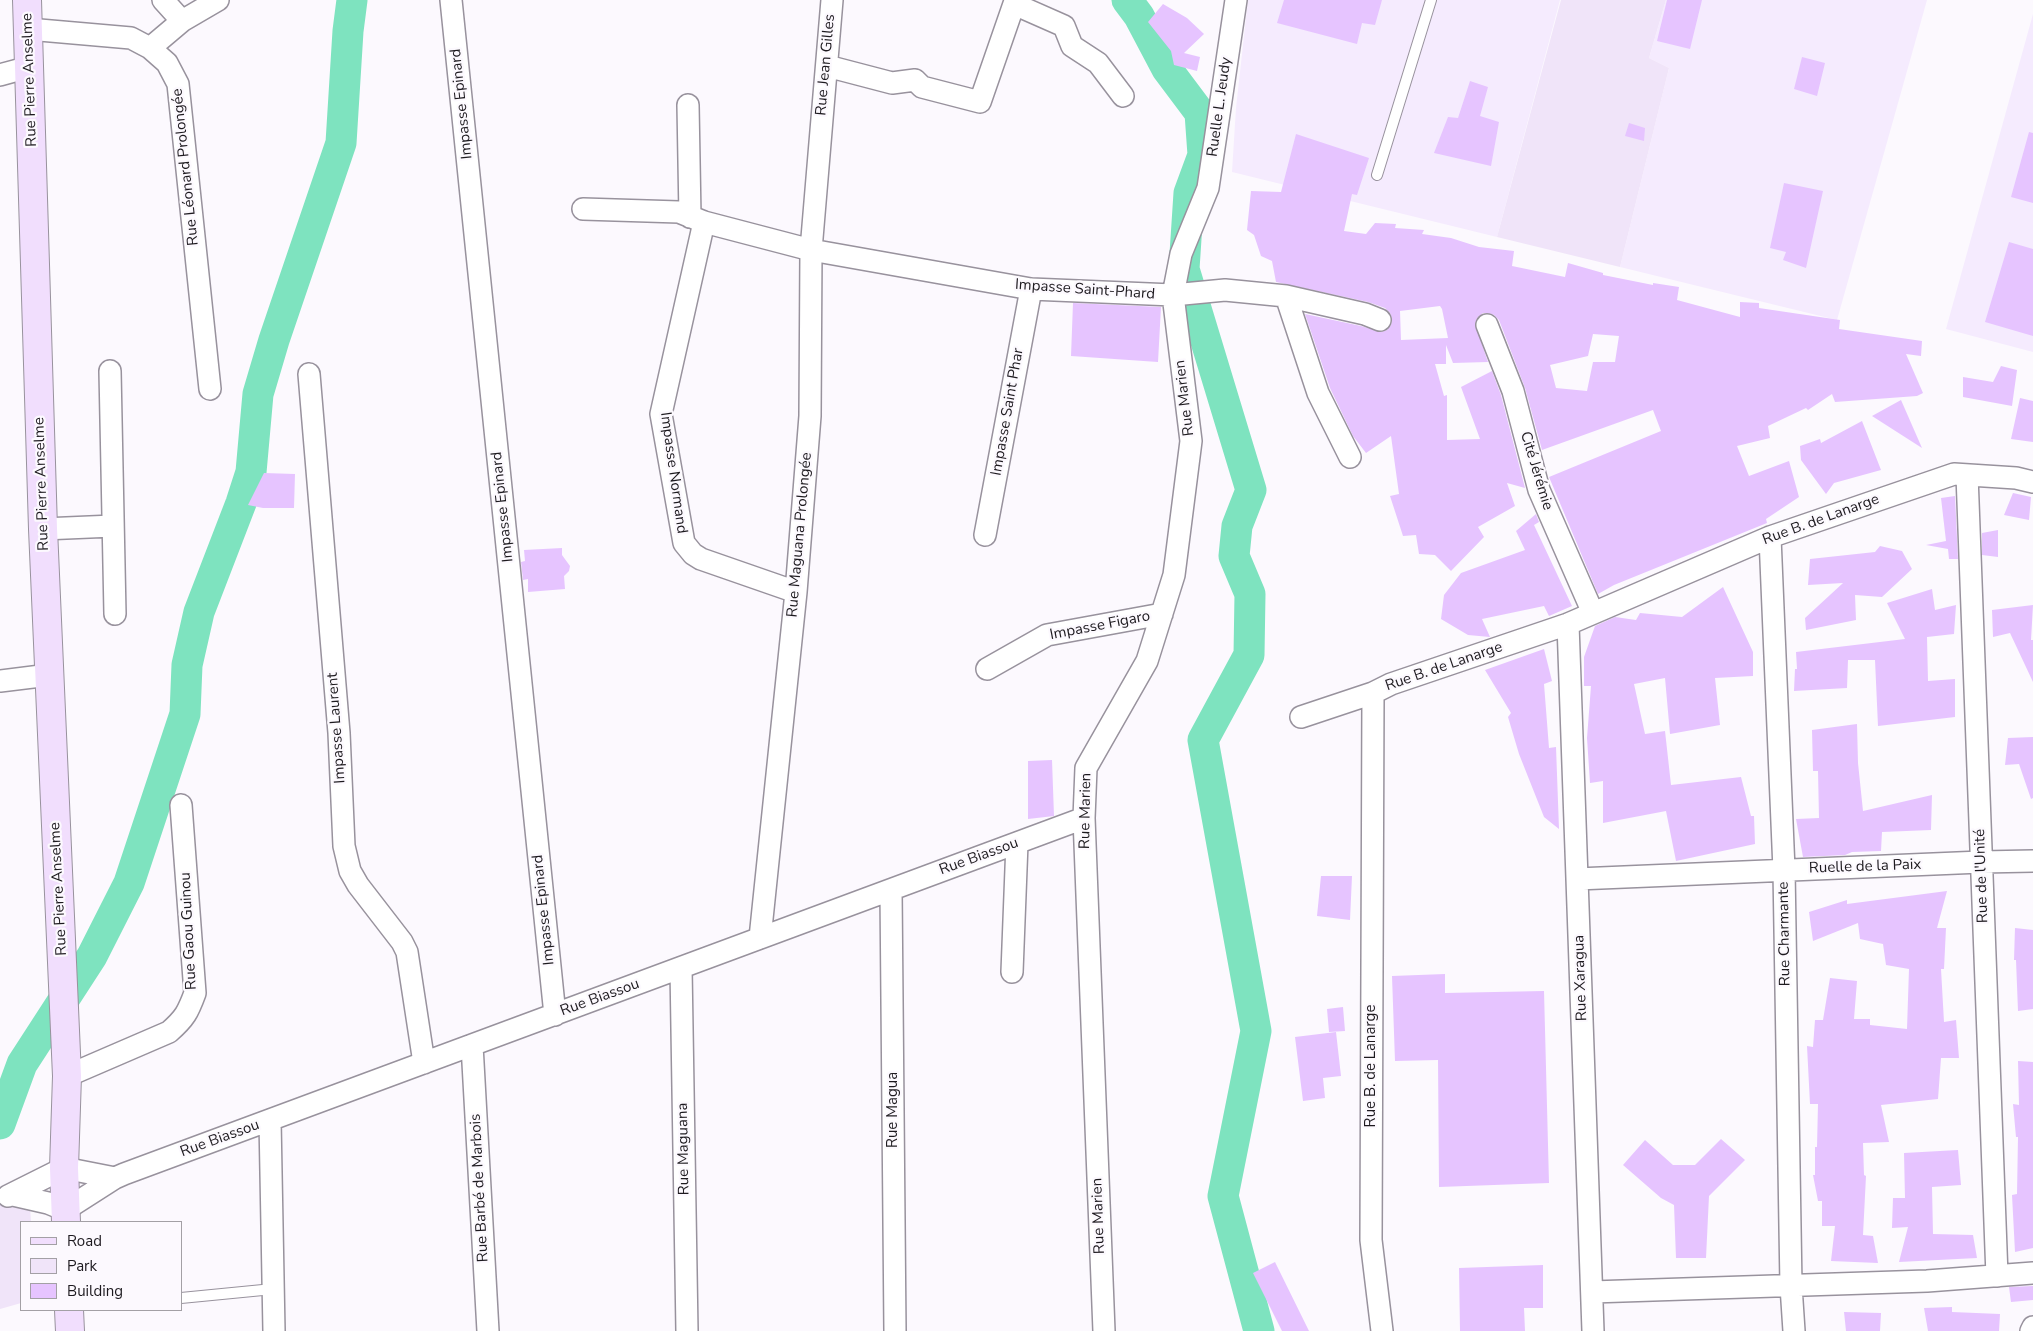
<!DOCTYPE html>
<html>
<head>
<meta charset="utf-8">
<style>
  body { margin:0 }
  #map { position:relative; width:2033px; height:1331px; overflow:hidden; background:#fcf9fe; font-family:"Nunito Sans",sans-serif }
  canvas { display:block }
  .legend { position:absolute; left:20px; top:1221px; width:162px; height:90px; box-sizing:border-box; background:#fcf9fe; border:1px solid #a3a0a5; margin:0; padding:6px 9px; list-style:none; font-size:15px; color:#1d1a1f }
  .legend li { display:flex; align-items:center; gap:10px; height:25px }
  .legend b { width:25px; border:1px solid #a3a0a5 }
</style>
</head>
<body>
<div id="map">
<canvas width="2033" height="1331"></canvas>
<ul class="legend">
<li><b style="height:6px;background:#f1defd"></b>Road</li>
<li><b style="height:14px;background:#f0e4f9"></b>Park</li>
<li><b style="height:14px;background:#e6c4ff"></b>Building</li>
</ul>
</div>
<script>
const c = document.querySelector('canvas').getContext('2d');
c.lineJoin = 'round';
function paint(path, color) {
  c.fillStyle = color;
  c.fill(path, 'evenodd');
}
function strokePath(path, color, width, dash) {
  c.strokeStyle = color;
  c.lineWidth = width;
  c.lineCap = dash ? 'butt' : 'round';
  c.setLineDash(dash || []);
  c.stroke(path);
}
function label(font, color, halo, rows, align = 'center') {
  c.font = font + ' "Nunito Sans",sans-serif';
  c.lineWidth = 4.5;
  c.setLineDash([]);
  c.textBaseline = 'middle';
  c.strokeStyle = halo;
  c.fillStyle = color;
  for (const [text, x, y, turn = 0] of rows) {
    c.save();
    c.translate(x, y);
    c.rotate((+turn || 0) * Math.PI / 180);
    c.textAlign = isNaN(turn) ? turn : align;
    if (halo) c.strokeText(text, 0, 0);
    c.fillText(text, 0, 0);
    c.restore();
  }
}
paint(new Path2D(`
  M1248 0H1560L1497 237 1232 172 1236 108Z
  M1666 0H1927L1837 320 1620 267 1669 68 1649 58Z
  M2033 14V352L1946 329Z`), '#f5ebfe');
paint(new Path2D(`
  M1561 0H1666L1649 58 1669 68 1620 267 1497 237Z
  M0 1205 30 1206 31 1222H21V1303L0 1309Z`), '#f0e4f9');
strokePath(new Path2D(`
  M1127 0 1139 16 1167 69 1200 113 1203 155 1189 193 1184 269 1251 490 1237 526 1234 556 1250 594 1249 655 1203 740 1256 1031 1223 1196 1259 1331
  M0 1124 22 1064 92 956 129 883 185 714 187 665 199 612 241 503 251 472 258 394 274 340 341 143 348 31 352 0`), '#7ee3bf', 31);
paint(new Path2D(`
  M1284 0H1382L1375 25 1362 23 1357 44 1277 23Z
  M1667 0H1702L1690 49 1657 41Z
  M1163 4 1187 18 1204 34 1184 53 1200 57 1197 71 1174 65 1171 51 1148 22Z
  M1802 57 1825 63 1817 96 1794 89Z
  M1470 81 1488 87 1480 116 1499 122 1491 166 1434 153 1448 117 1458 118Z
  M1629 123 1645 128 1644 141 1625 136Z
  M2029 132 2033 133V203L2011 197Z
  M1296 134 1369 158 1357 195 1352 194 1344 231 1366 234 1375 223 1396 224 1395 228 1424 230 1422 234 1451 238 1479 247 1514 251 1512 266 1565 277 1568 263 1603 273V275L1653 285V283L1679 287 1677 300 1740 317V302L1759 303V308L1840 320 1839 329 1922 341 1921 356 1906 354 1923 393 1917 396 1835 402 1832 394 1808 410 1806 408 1768 426 1770 438 1737 446 1749 476 1789 461 1799 497 1766 519 1767 523 1614 585 1598 594 1549 477 1661 431 1653 410 1542 450 1525 388 1499 320 1494 315 1488 313H1483L1477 318 1475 324 1488 362 1453 363 1446 345V364H1435L1444 396 1447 395V440L1480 439 1461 387 1492 371 1501 395 1525 488 1507 483 1515 506 1478 527 1484 537 1451 571 1435 555 1419 554 1416 535 1403 536 1390 496 1399 494 1391 436 1366 453 1353 436 1330 388 1305 314 1361 326 1381 332 1387 330 1391 325 1392 319 1390 313 1385 308 1368 302 1276 282 1272 261 1261 256 1254 235 1247 230 1251 191 1281 192ZM1440 306 1442 309 1448 338 1401 340 1400 311ZM1593 334 1619 336 1615 362H1593L1587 391 1556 388 1550 365 1588 356Z
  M1784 183 1823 191 1806 268 1783 260 1786 252 1770 248Z
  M2009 242 2033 249V336L1985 322Z
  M1073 303 1161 307 1158 362 1071 356Z
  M2001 366 2017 370 2012 406 1963 397V377L1993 382Z
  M2020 398 2033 401V442L2011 439Z
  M1901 400 1922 448 1872 416Z
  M1862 421 1881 470 1834 483 1826 494 1801 460 1800 446 1820 439 1821 443Z
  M264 473 295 474 294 508H263L248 505Z
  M2013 493 2031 497 2029 520 2004 515Z
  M1955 496 1958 559H1949L1948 549 1926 545 1946 541 1941 498Z
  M1536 514 1539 522 1534 525 1572 606 1549 616 1544 606 1482 619 1490 637 1468 635 1441 619 1444 595 1461 573 1525 550 1516 531Z
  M1998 530V557L1982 555V533Z
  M1880 546 1902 551 1912 569 1882 597 1855 595 1856 620 1806 630 1805 618 1843 583 1808 585 1810 559 1875 552Z
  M562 548V555L570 566 569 571 564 576 565 589 528 592V579L523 580 521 562 525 561 524 550Z
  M1723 587 1753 652V676L1715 678 1720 725 1670 734 1665 678 1634 684 1645 734 1665 731 1671 785 1741 777 1751 816H1754L1755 844 1676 861 1666 811 1603 823V781L1590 783 1587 738 1591 686H1584V657L1595 626 1615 617 1636 620 1640 613 1682 617Z
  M1932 589 1935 610 1956 605 1954 634 1927 637 1928 681 1955 679V717L1878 726 1875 660H1848L1847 688 1794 691 1795 669H1797L1796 652 1905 639 1887 603Z
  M2033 605 2031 640H2033V682L2010 633 1993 637 1992 610Z
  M1544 649 1552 681 1544 684 1549 748 1556 747 1559 829 1544 817 1519 754 1508 717 1511 713 1485 670Z
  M1857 724 1858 763 1863 811 1932 795 1931 830 1882 832 1881 851 1852 852 1845 855 1803 857 1796 819 1819 818 1818 771H1813L1812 730Z
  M2033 737V798L2031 799 2019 764 2005 765 2008 738Z
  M1052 760 1054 816 1028 819V761Z
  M1321 876H1352L1350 920 1317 916Z
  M1947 891 1937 928H1946L1944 969H1941L1944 1022 1956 1020 1959 1058H1941L1938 1099 1881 1105 1889 1142 1863 1143 1864 1175 1866 1176 1863 1235 1873 1236 1878 1263 1831 1261 1835 1226H1822V1201H1818L1813 1175H1815V1147H1817L1818 1104H1810L1807 1046 1813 1047 1815 1020H1823L1830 978 1857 981 1854 1019H1870V1025L1907 1029 1909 969 1886 965 1883 944 1860 939 1858 923 1813 941 1809 912 1847 900V904Z
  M2015 928 2033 930V1009L2018 1011 2016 960H2014Z
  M1445 974V993L1544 991 1549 1183 1439 1187 1438 1060 1395 1061 1392 976Z
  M1343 1007 1345 1031 1329 1032 1327 1009Z
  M1336 1032 1341 1076 1323 1078 1325 1098 1303 1101 1295 1037Z
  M2018 1061 2033 1062V1248L2015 1252 2012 1195 2017 1194 2018 1137H2016L2013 1104 2019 1105Z
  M1721 1139 1745 1160 1709 1196 1706 1258H1676L1674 1205 1661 1198 1623 1165 1645 1140 1673 1165H1695Z
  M1958 1150 1961 1185 1932 1187 1933 1234 1973 1235 1977 1258 1899 1262 1908 1227 1892 1228 1893 1198H1905L1904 1153Z
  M1275 1262 1309 1331H1282L1253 1273Z
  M1543 1265V1308H1524L1525 1331H1460L1459 1268Z
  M2033 1286V1300L2011 1302 2009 1287Z
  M1952 1307V1312L2000 1314 1999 1331H1928L1924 1308Z
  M1844 1312 1881 1313 1880 1331H1846Z`), '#e6c4ff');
const lane = new Path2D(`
  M1377 175 1431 0
  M181 1298 273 1289`);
const street = new Path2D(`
  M163 0 182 21
  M451 0 555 1015
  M28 29 131 38 150 48 167 63 178 84 210 389
  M150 48 182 21 218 0
  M827 66 892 83 915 80 922 87 980 102 1014 4 1064 26 1072 46 1098 63 1123 96
  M0 75 29 67
  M688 105 690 217
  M583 209 679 212 704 222 811 250 1031 289 1173 295 1225 290 1286 296 1365 314 1380 320
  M704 222 661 414 684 543 693 554 701 559 796 592
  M1286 296 1318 393 1350 457
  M1487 325 1513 391 1539 490 1593 613
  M110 371 115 614
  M309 374 339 733 344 846 350 871 358 885 402 942 407 952 424 1063
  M1967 475 1997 1276
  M43 529 113 526
  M985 535 1031 289
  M1770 537 1784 870 1791 1286 1794 1331
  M1568 624 1593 1331
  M987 669 1047 635 1162 614
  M0 681 49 675
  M1373 693 1371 1240 1382 1331
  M1301 717 1373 693 1391 684 1568 624 1770 537 1954 474 2016 478 2033 482
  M1577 879 1981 862 2033 861
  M891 890 895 1331
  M760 938 796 592 810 416 811 250 832 0
  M681 968 687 1331
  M1012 972 1017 843
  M472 1045 488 1331
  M67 1076 169 1032C185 1018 188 1012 195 993L181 805
  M270 1120 274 1331
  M13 1195 48 1203 65 1210 115 1178 124 1174 1084 818
  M8 1196 64 1168 115 1178
  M1592 1292 1927 1281 2033 1273
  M1104 1331 1084 818 1086 768 1147 661 1174 575 1191 441 1173 295 1181 254 1208 188 1236 0
  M2031 1331 2033 1327`);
const secondary = new Path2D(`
  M27 0 43 529 67 1076 64 1168 66 1222
  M69 1310 70 1331`);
strokePath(lane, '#98929d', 12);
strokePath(street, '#98929d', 24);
strokePath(secondary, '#98929d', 30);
strokePath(lane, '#fff', 10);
strokePath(street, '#fff', 21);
strokePath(secondary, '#f1defd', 28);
label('15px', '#1d1a1f', '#fcf9fe', [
  ["Rue Jean Gilles",826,65,-85],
  ["Rue Pierre Anselme",30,80,-92],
  ["Impasse Epinard",462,104,-96],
  ["Ruelle L. Jeudy",1220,107,-82],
  ["Rue Léonard Prolongée",186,167,-96],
  ["Impasse Saint-Phard",1085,290,4],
  ["Rue Marien",1185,398,-97],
  ["Impasse Saint Phar",1008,412,-80],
  ["Cité Jérémie",1536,471,73],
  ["Impasse Normand",673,473,82],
  ["Rue Pierre Anselme",42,484,-92],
  ["Impasse Epinard",503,507,-96],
  ["Rue B. de Lanarge",1821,520,-20],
  ["Rue Maguana Prolongée",800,535,-85],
  ["Impasse Figaro",1100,626,-11],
  ["Rue B. de Lanarge",1444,667,-19],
  ["Impasse Laurent",337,728,-94],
  ["Rue Marien",1086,811,-89],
  ["Rue Biassou",979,857,-20],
  ["Ruelle de la Paix",1865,867,-2],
  ["Rue de l'Unité",1982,876,-92],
  ["Rue Pierre Anselme",59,889,-93],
  ["Impasse Epinard",544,910,-96],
  ["Rue Gaou Guinou",189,931,-93],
  ["Rue Charmante",1785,934,-91],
  ["Rue Xaragua",1581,978,-92],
  ["Rue Biassou",600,998,-20],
  ["Rue B. de Lanarge",1371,1066,-90],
  ["Rue Magua",893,1110,-90],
  ["Rue Biassou",220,1139,-20],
  ["Rue Maguana",684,1149,-91],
  ["Rue Barbé de Marbois",480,1188,-93],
  ["Rue Marien",1099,1216,-92]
]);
</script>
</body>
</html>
